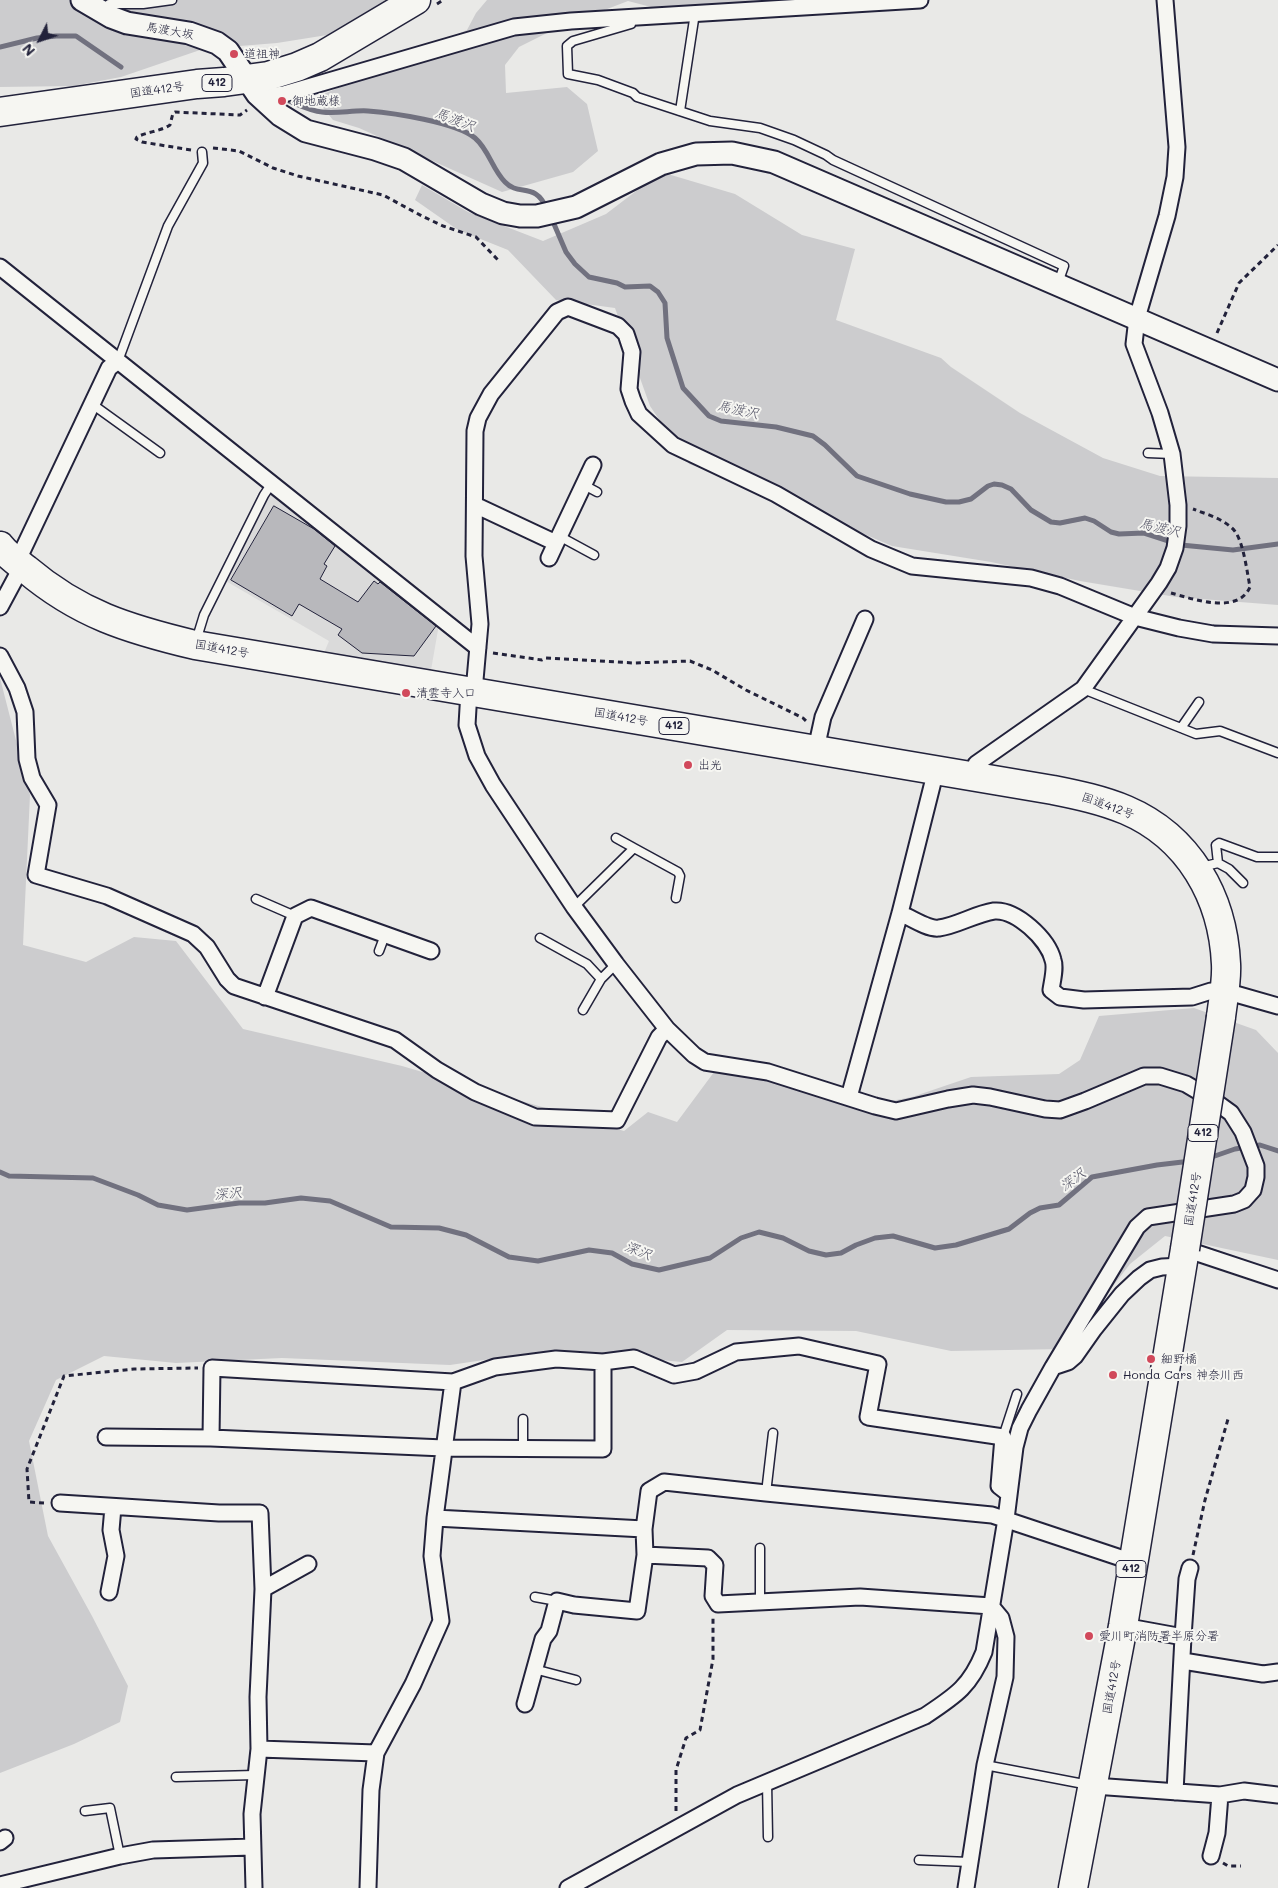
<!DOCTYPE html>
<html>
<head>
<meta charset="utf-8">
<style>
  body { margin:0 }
  #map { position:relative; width:1278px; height:1888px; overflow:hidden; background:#e9e9e7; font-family:Mali,sans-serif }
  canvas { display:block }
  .north { position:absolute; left:15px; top:15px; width:50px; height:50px; -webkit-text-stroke:4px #f6f6f2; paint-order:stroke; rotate:229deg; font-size:14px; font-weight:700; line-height:20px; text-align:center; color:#22223b }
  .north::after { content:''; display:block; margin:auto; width:18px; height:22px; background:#22223b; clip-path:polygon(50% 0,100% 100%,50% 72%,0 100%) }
</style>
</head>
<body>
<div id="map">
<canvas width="1278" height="1888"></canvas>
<div class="north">N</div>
</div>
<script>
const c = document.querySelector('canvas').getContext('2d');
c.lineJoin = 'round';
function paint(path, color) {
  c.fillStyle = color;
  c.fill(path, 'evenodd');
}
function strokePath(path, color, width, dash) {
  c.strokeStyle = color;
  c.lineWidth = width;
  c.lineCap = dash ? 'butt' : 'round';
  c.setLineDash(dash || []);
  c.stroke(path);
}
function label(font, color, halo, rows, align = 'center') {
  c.font = font + ' Mali,"Klee One",sans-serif';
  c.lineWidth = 4;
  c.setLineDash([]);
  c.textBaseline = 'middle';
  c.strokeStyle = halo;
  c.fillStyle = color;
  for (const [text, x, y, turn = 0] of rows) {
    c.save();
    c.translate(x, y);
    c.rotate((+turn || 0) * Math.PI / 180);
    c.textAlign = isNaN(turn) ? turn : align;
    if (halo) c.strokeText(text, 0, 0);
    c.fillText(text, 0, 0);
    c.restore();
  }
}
paint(new Path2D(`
  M276 493 439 624 431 670 324 653 329 641 224 580 268 495Z`), '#dadada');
paint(new Path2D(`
  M0 0H401L346 32 277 43 203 49 121 77 73 86 0 87Z
  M487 0H842L693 18 628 1 555 29 519 47 505 65 506 93 567 87 587 104 598 151 573 172 502 192 359 128 333 120 315 98 467 30 476 13Z
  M661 172 735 194 802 235 855 249 836 320 941 358 951 367 1020 413 1103 458 1160 476 1278 478V605L1176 597 1080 581 991 562 892 546 759 489 689 464 650 406 615 308 556 300 508 250 458 230 415 200 422 185 468 212 543 241 606 214Z
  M0 678 30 795 23 945 86 962 134 937 176 941 243 1029 402 1066 624 1131 648 1112 677 1122 720 1064 865 1106 912 1097 971 1077 1059 1074 1080 1060 1099 1016 1194 1008 1256 1030 1278 1053V1260L1165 1236 1130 1264 1064 1349 951 1351 856 1331 727 1330 682 1362 552 1350 450 1365 282 1358 176 1363 104 1356 56 1380 29 1441 48 1536 92 1616 128 1686 120 1722 74 1744 0 1773Z`), '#ccccce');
strokePath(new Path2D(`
  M0 47 37 38 56 36H76L121 67
  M289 101C299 105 311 111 322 112 337 114 353 110 368 111 393 113 456 122 475 138 489 150 492 169 505 182 519 197 535 181 547 209
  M551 217 566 252 575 264 589 277 617 283 625 287 650 286 658 292 665 303 667 338 683 388 709 416 721 421 776 427 813 436 825 445 857 476 910 494 946 502H959L971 499 988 486 994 484 1002 485 1011 489 1031 510 1051 522 1060 523 1085 518 1094 521 1111 532 1119 534 1144 533 1181 545 1233 550 1278 544
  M1209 1158 1235 1149 1260 1145 1278 1151
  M0 1172 9 1176 93 1178 138 1195 158 1205 187 1210 239 1203H265L301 1198 330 1201 391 1227 439 1228 466 1235 509 1257 538 1261 589 1250 612 1253 632 1264 659 1270 710 1258 741 1238 759 1232 783 1238 809 1251 826 1255 841 1253 856 1245 875 1238 893 1236 935 1248 956 1245 1009 1229 1030 1213 1040 1208 1059 1205 1092 1177 1157 1165 1191 1161`), '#71717f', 5);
const building = new Path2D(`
  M274 506 314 529 335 546 324 564 327 566 320 579 358 602 374 581 378 584 380 582 436 626 414 656 362 653 338 635 342 629 299 604 292 616 231 580Z`);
paint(building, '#b8b8bc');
strokePath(building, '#22223b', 1);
const lane = new Path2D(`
  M103 10 109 4H143L172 0
  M631 18V24L573 41 567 46 568 74 598 80 633 93 637 97 710 121 760 128 794 140 826 155 833 160 1064 266 1058 283
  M680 111 695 13
  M118 361 168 226 203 163 202 152
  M92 404 160 453
  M1148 453 1172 454
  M584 485 597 492
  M559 536 594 555
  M196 641 204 615 264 495 272 483
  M1083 689 1196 734 1220 731 1278 753
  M1181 728 1199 702
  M616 838 634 848
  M1218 863 1216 845 1219 843 1257 857H1278
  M1201 867 1218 863 1229 869 1243 883
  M256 899 295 916
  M574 907 634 848 678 872 680 876 676 898
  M540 938 587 964 601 979
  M379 951 385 935
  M583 1010 601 979 616 964
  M1003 1437 1017 1394
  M523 1448V1419
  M766 1493 773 1433
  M760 1548V1602
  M535 1597 557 1601
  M534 1669 576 1680
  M985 1765 1089 1785
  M176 1777 255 1775
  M767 1782 768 1837
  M85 1811 110 1808 120 1856
  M919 1860 969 1862`);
const street = new Path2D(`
  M260 97 284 94 514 27 571 21 920 0
  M0 267 478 648
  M475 505 556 543 593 465
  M549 558 556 543
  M17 562 109 368 118 361
  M0 607 22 566
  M0 656 17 688 25 712 27 759 32 778 48 805 36 875 107 896 193 934 207 947 227 979 234 986 395 1040 437 1070 475 1092 535 1117 617 1120 659 1037 667 1029
  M816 749 823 717 865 619
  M973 776 976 764 1083 689 1159 583 1168 568 1175 548 1178 526V505L1172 454 1160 413 1134 344 1137 318 1167 216 1175 177 1177 147 1165 0
  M900 913C909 917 929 930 939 928 956 926 975 914 994 911 1016 909 1048 939 1053 960 1056 968 1052 982 1051 990L1060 997 1084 1000 1192 997 1211 991H1225L1278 1006
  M265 997 295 916 311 908 431 951
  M849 1097 900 913 936 770
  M1185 1249 1278 1280
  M1053 1367 1137 1227 1148 1217 1234 1204 1244 1200 1253 1190 1256 1177V1166L1243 1132 1231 1113 1213 1100 1186 1084 1160 1076H1144L1085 1101 1060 1110 1045 1109 990 1097 973 1095 948 1099 896 1111 875 1106 768 1072 705 1062 694 1055 667 1029 616 964 574 907 493 785 477 756 467 725 469 691 475 680 480 624 474 556 475 431 478 418 491 394 557 312 568 307 618 326 626 334 632 352 629 389 633 401 639 414 673 445 776 494 871 549 912 566 1031 578 1060 586 1135 617 1179 628 1213 634 1278 636
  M106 1437 211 1438 444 1448 603 1449V1362
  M211 1438 212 1368 453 1382
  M60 1503 219 1513H260L263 1589 258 1697 259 1749 252 1814 254 1888
  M435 1518 644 1529
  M645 1555 708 1558 715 1565 713 1596 718 1604 860 1597 991 1606 1001 1618 1006 1637 1005 1677 985 1765 966 1888
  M263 1589 308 1564
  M109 1592 116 1556 111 1530 113 1507
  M1123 1626 1183 1637
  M1183 1661 1263 1674 1278 1672
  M525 1704 543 1639 549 1631 557 1601 574 1605 637 1611 645 1555 644 1529 649 1491 664 1482 766 1493 992 1515 1133 1562
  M259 1749 376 1753
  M1094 1786 1220 1795 1244 1791 1278 1795
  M1175 1792 1183 1637 1187 1579 1190 1568
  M0 1842 5 1838
  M1211 1856 1217 1833 1220 1795
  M0 1885 120 1856 153 1850 252 1847
  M368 1888 371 1790 376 1753 413 1684 441 1621 432 1556 435 1518 453 1382 495 1367 556 1359 603 1362 634 1358 674 1375 696 1371 736 1352 799 1346 878 1364 868 1417 1003 1437 999 1486 1008 1493
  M568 1888 737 1795 925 1716C955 1696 970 1687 984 1652L1006 1519 1015 1447 1020 1428 1029 1410 1053 1367 1068 1362 1075 1356 1094 1329 1122 1294 1139 1278 1150 1270 1162 1267 1182 1266`);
const secondary = new Path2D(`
  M82 0 111 17 127 23 189 33 217 43 228 51 257 94 280 115 306 131 375 149 404 159 481 204 503 213 520 216H537L576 207 661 164 696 154 732 153 774 162 1278 380`);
const highway = new Path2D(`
  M0 112 197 84 224 82 268 76 297 67 320 57 416 0
  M0 546C7 555 17 562 26 569 79 614 128 629 195 645L1053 790C1078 795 1102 800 1126 810 1189 837 1223 897 1226 964 1227 981 1223 1000 1221 1017
  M1073 1888 1123 1626 1185 1249`);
strokePath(lane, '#22223b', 11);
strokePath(street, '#22223b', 19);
strokePath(secondary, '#22223b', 25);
strokePath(highway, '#22223b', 31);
strokePath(new Path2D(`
  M437 4 443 0
  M213 148 239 151 273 168 298 176 383 195 422 216 443 226 476 237 498 260
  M191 150 142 142 136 139 137 137C147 132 161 131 170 125L173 113 175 112 240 115 247 110
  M1217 333 1239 283 1278 245
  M1171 593C1193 599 1238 615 1250 587 1247 572 1243 537 1232 528 1221 518 1206 514 1193 509
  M493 653 542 660 546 658 634 663 690 661 712 670 746 690 803 718 807 722
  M44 1503 29 1502 27 1469 64 1376 134 1369 198 1368
  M1193 1555 1205 1500 1228 1419
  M676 1811V1770L686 1738 700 1730 713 1659V1618
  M1223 1863 1228 1866H1241`), '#22223b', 3, [5, 4]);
strokePath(lane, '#f6f6f2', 8);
strokePath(street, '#f6f6f2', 15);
strokePath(secondary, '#f6f6f2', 21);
strokePath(highway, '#f6f6f2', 28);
const highwayBridge = new Path2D(`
  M1185 1249 1221 1017`);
strokePath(highwayBridge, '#22223b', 31, []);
strokePath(highwayBridge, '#f6f6f2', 28);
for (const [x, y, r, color] of [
  [234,54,5,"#d1495b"],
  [282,101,5,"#d1495b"],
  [406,693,5,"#d1495b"],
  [688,765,5,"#d1495b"],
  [1151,1359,5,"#d1495b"],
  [1113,1375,5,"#d1495b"],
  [1089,1636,5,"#d1495b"]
]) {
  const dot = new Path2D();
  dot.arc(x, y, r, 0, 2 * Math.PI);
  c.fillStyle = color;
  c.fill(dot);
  strokePath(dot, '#f6f6f2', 2);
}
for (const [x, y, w] of [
  [217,83,30],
  [674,726,30],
  [1203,1133,30],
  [1131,1569,30]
]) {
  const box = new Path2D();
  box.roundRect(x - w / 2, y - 8.5, w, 17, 4);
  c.fillStyle = '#f6f6f2';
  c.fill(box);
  strokePath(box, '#22223b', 1);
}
label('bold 11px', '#22223b', null, [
  ["412",217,83],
  ["412",674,726],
  ["412",1203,1133],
  ["412",1131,1569]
]);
label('12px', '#22223b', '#f6f6f2', [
  ["馬渡大坂",170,31,10],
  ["国道412号",157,90,-8],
  ["国道412号",222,649,10],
  ["国道412号",621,717,10],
  ["国道412号",1108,806,20],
  ["国道412号",1193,1199,-81],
  ["国道412号",1112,1687,-80]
]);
label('12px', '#22223b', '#f6f6f2', [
  ["道祖神",244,54],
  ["御地蔵様",292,101],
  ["清雲寺入口",416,693],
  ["出光",698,765],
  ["細野橋",1161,1359],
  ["Honda Cars 神奈川西",1123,1375],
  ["愛川町消防署半原分署",1099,1636]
], 'left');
label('italic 14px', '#565668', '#f6f6f2', [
  ["馬渡沢",455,120,21],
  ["馬渡沢",738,410,12],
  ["馬渡沢",1160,528,13],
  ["深沢",1073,1180,-37],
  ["深沢",228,1194,-6],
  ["深沢",638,1251,21]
]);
</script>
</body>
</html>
